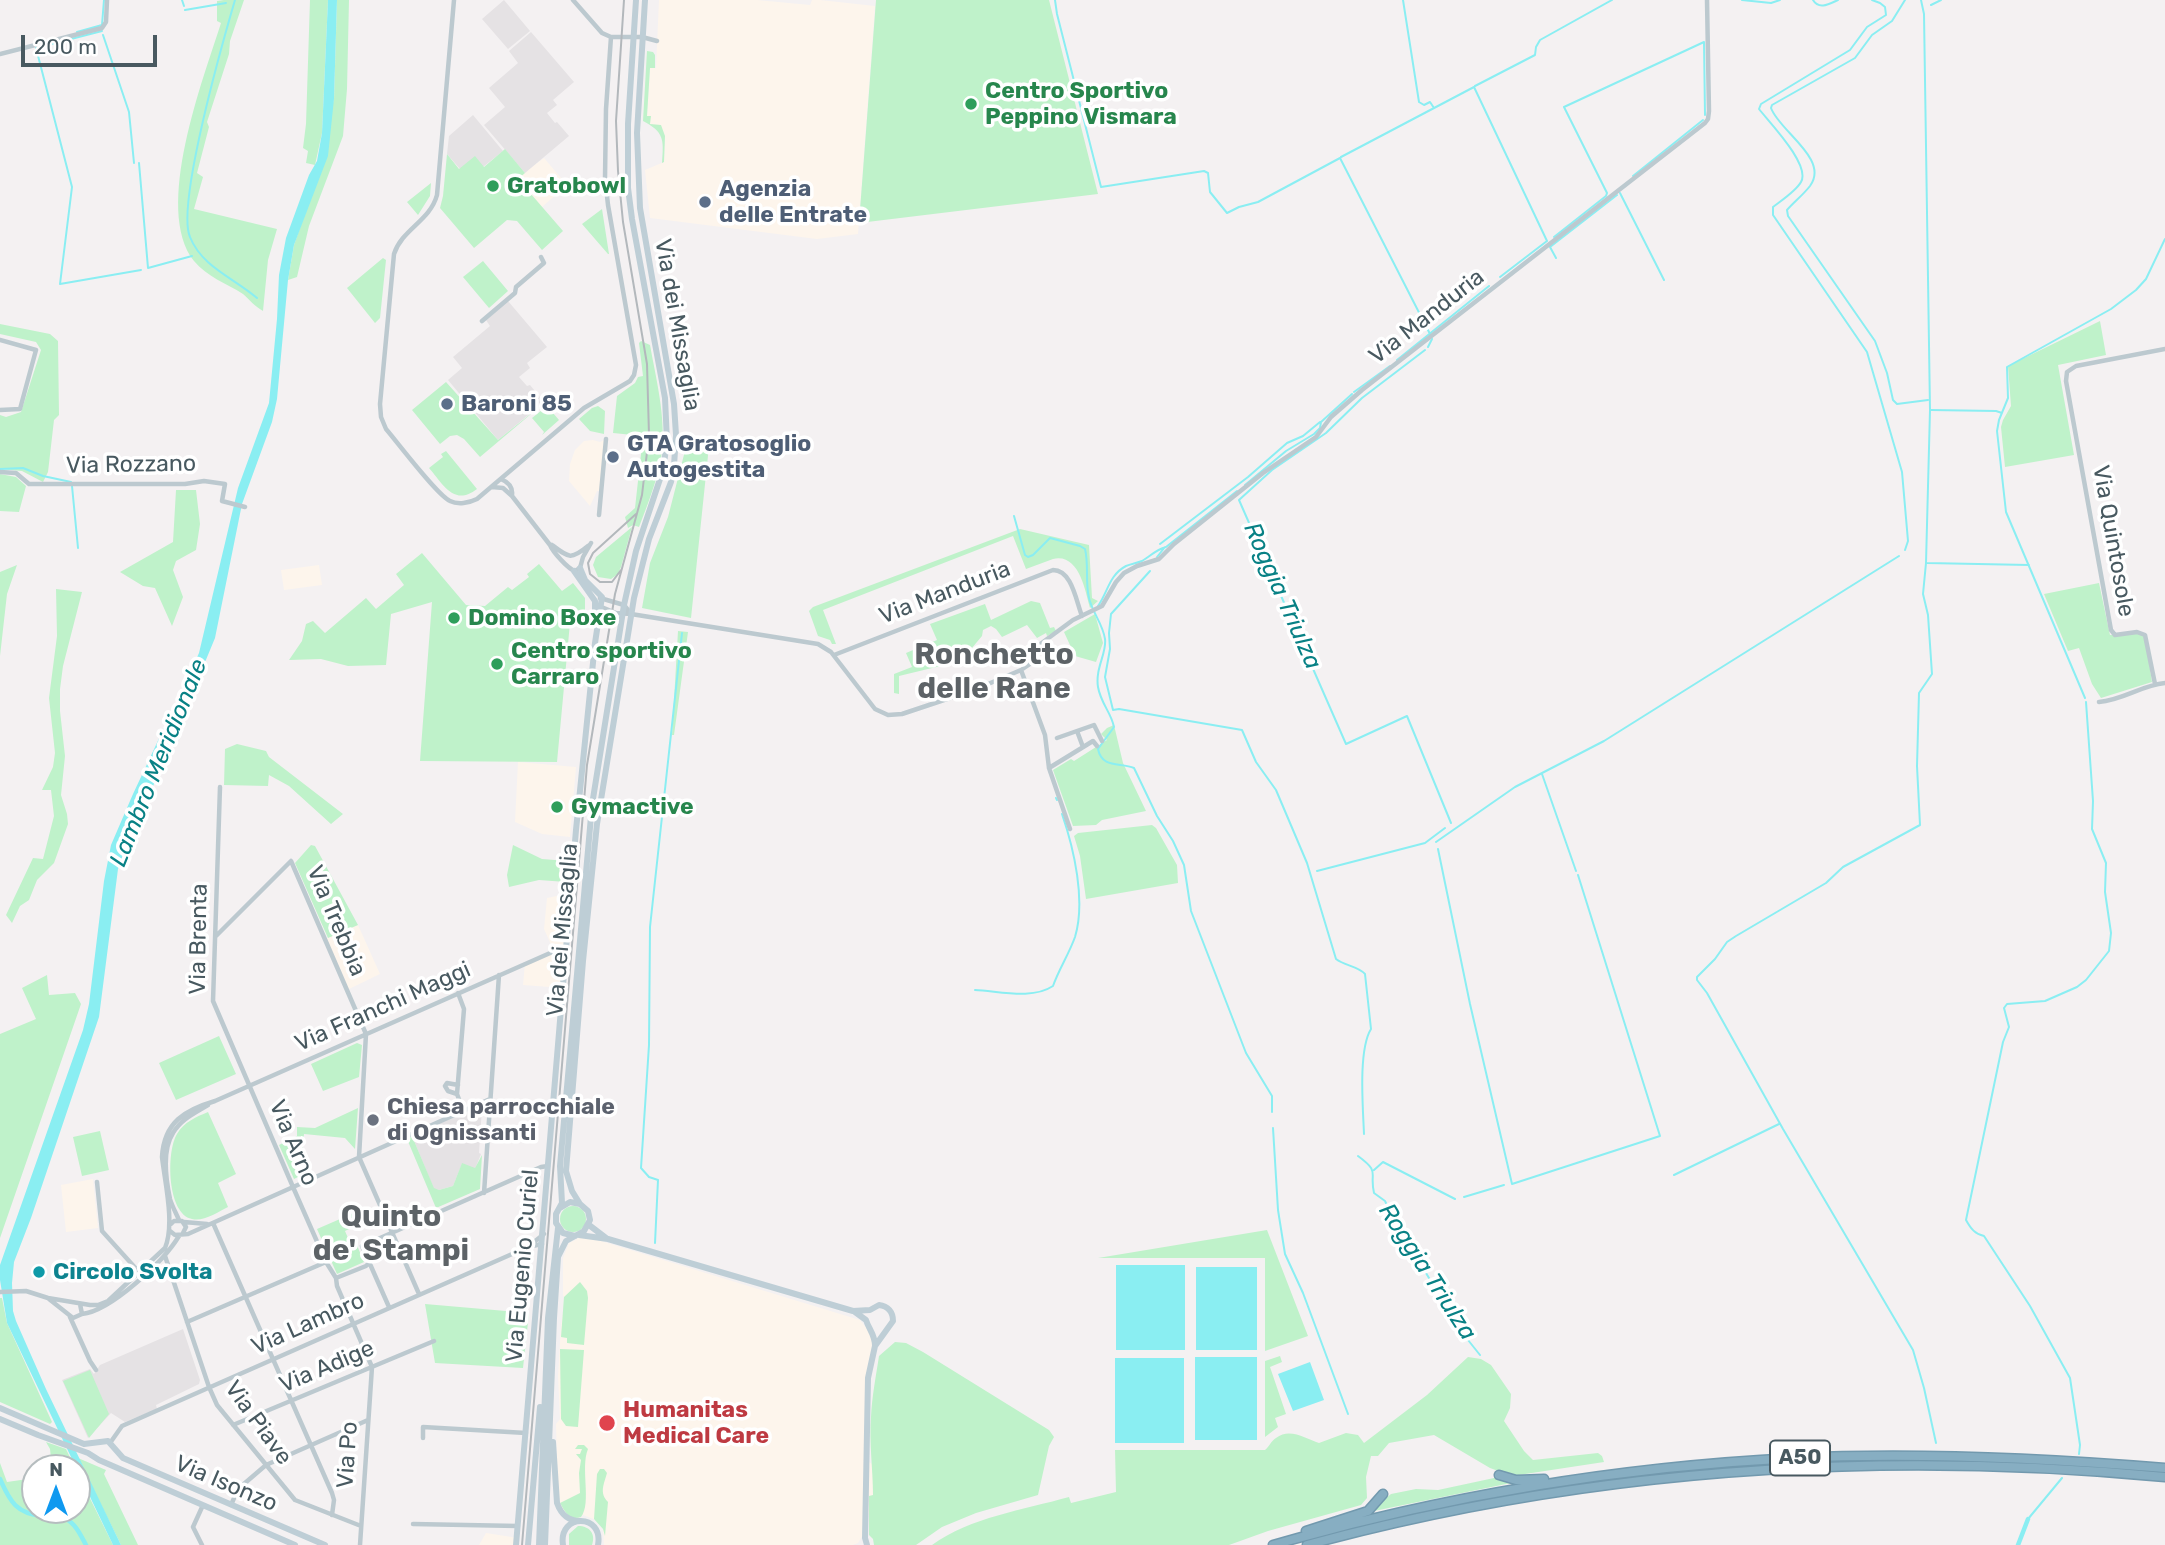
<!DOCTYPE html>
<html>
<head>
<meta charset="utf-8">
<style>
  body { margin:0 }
  #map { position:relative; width:2165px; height:1545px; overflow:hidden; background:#f4f1f2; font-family:Rubik,sans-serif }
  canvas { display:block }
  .north { position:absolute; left:21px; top:1454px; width:70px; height:70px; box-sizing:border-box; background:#fff; border:2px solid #b6bdbf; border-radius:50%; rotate:0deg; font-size:19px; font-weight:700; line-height:28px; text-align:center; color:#485960 }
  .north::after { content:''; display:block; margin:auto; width:24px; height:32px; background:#0f99f0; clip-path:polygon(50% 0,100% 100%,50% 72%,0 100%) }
  .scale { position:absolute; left:21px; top:35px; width:136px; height:32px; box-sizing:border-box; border:4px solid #485960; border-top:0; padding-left:9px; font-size:21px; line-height:24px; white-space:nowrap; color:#485960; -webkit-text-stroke:5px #fff; paint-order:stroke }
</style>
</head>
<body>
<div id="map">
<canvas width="2165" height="1545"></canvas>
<div class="north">N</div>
<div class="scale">200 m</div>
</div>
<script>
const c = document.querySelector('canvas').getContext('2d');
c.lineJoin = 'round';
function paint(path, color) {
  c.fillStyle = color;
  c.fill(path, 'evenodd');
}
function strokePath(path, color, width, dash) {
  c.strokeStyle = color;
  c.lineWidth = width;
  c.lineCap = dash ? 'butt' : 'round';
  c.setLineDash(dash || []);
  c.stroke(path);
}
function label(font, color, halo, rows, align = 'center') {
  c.font = font + ' Rubik,sans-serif';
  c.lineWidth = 7;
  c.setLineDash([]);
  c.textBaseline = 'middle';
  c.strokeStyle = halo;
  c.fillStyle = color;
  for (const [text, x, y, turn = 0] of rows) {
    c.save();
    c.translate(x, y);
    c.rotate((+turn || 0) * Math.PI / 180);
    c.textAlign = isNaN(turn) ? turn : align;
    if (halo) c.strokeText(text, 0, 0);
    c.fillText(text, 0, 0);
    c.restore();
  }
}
paint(new Path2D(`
  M659 0H757L810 5 812 0H820L875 6 858 234 817 239 650 218 645 170 664 162 665 136 661 127 650 124 647 116 650 68H656Z
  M544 158 567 185 542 207 517 178Z
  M606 439 600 491H597L590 506 569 481 570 464 575 450 584 441 593 440 600 442Z
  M319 565 322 585 284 590 281 570Z
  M518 762 576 767 570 837 542 834 515 822Z
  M571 893 563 988 523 985 525 963 554 951 544 929 547 898Z
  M358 925 380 974 347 990 325 939Z
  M93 1179 98 1228 66 1232 61 1185Z
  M581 1237 591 1238 860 1320 873 1337 864 1458 873 1465V1496L863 1535 858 1543 853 1545H604L603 1529 596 1520 583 1515 577 1518 563 1510 558 1496 556 1424 560 1419 558 1376 561 1326 565 1300 563 1295V1258L569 1243Z
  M486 1533 518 1538 516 1545H479Z`), '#fdf5ec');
paint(new Path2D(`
  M504 0 530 31 508 49 482 19Z
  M531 32 574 82 553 100 557 105 547 113 555 123 557 122 569 136 525 173 484 125 505 107 489 88 518 63 509 51Z
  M473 115 503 151 483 167 460 169 447 154 449 136Z
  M508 301 547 347 527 363 530 368 519 377 527 386 530 385 544 402 498 440 448 380 462 368 453 357 490 326 486 320Z
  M478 1106 482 1108 479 1153 481 1154 475 1169 462 1164 453 1186 439 1190 434 1189 412 1136Z
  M183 1329 200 1380 199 1384 156 1405 157 1409 125 1422 111 1413 88 1438 62 1380 90 1369 94 1374 100 1365Z`), '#e5e2e4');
paint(new Path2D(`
  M224 0H244L230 41 229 54 207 122 209 127 197 173 203 177 194 209 277 229 268 260 263 311C254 306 250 300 243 294 226 283 207 277 194 261 153 209 203 80 221 23L217 21V1Z
  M310 0H328L322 133 315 165 306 163 308 151 303 148 306 124Z
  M337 0H349L347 89 343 136 309 226 297 277 288 280 294 245 308 205 334 99Z
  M876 0H1049L1098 194 859 223Z
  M647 51 653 52 655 55V68H650L647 116H651L650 124 661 125 665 136 664 162 662 163C664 139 664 132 643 121Z
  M505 149 525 173 518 179 563 231 542 250 517 221 507 220 474 248 440 208 443 196 447 154 459 169 475 156 484 167Z
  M431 183 430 196 418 215 407 202Z
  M602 209 609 254H608L582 224Z
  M383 258 386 260 380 318 375 323 347 288Z
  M483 261 508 291 489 308 463 277Z
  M2100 321 2106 355 2058 365 2074 455 2005 467 2001 427 2003 420 2011 406 2008 366Z
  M0 324 50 334 58 341 59 415 54 420 48 472 43 482 22 471 0 469V415L6 417 21 412 41 350 36 342 0 334Z
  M641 341 650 345C657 384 668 425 660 464 655 486 647 506 639 527L633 525 628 528 625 517 635 508 643 436 613 433 617 396 635 383 638 377 643 376 639 343Z
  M446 382 498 440 544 403 480 457 464 439 457 435 450 436 440 444 412 410Z
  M547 406 559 420 542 435 544 432 532 418Z
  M598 406 605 411 604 434 590 431 579 419 592 408Z
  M687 443 709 446 691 618 642 608 650 563 668 517Z
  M446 451 477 489C454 507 443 484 429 468L443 457 441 454Z
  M0 474 16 477 26 486 19 512 0 511Z
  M176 490H196L200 524 196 550 176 561 173 570 183 597 172 626 155 588 143 586 120 572 173 542Z
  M632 527 621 567 618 574 611 579 598 577 593 565 596 557Z
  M1020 529 1089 545 1092 598 1098 601 1090 608C1085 590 1079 553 1053 559 1044 562 1035 566 1026 569L1013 536 823 610 836 644H832L830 640 818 636 809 611 813 607Z
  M422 553 466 605 485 606 508 587 512 590 529 577 527 574 539 564 562 591 573 583 585 598V612H571L557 762 420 761 432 602 391 614 386 665 348 666 321 659 289 660 302 641 306 624 313 621 325 633 366 598 376 609 404 585 396 574Z
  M17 565 7 594 0 656V572Z
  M2099 583 2110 635 2132 633 2145 635 2152 682 2101 698 2092 684 2079 648 2068 651 2044 594Z
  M56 589 82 592 63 666 60 689V711L65 756 61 795 67 814 68 824 54 863 37 880 29 900 20 906 12 923 6 915 33 858 43 859 54 816 51 790H42L53 767 55 753 49 698 57 636Z
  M1031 601 1040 603 1050 628 1054 627 1056 631 1047 636 1046 633 1037 638 1027 625 1002 637 996 629 991 626 983 630 982 636 961 661 899 676V694L894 693V674L912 667 906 653 937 640 930 624 985 604 991 620Z
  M1095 614 1103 643 1096 662 1075 656 1064 632Z
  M678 631 688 632 674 735H672Z
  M1114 725 1123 763 1146 811 1102 820 1096 825 1073 826 1053 770 1071 759 1074 761 1107 740 1101 734 1107 728Z
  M237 744 266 751 269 757 343 814 331 824 289 786 269 775 268 786 224 785 225 749Z
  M1152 825 1156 828 1177 865 1178 883 1086 899 1080 856 1074 836 1078 833Z
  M311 845 315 846 358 925 328 938 295 863Z
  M513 845 542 859 568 861 566 882 539 880 509 887 507 875Z
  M47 975 49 995 75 993 81 1004 0 1238V1034L36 1019 22 988Z
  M219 1036 236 1074 176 1100 159 1063Z
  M357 1043 362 1045 359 1077 323 1091 311 1064Z
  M358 1108 355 1149 345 1138 304 1134 300 1176 294 1179 279 1145 297 1136V1127L315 1128Z
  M208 1112 236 1174 218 1183 228 1207C218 1212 203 1222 192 1219 167 1214 166 1152 177 1134 184 1122 196 1117 208 1112Z
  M100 1131 109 1170 82 1176 73 1137Z
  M412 1136 434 1188 439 1190 453 1186 462 1163 475 1168 482 1155 480 1189 436 1208 407 1139Z
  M560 1219a13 13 0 1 1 26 0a13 13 0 1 1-26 0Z
  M363 1209 368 1220 345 1231 351 1245 356 1243 364 1262 337 1274 317 1229Z
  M1267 1230 1308 1336 1265 1351V1258H1098Z
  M580 1282 587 1291 588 1298 584 1345 567 1343V1338L561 1337 564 1297Z
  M0 1298H2L7 1323 52 1422 50 1424 0 1402Z
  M425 1304 529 1313 523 1368 435 1363Z
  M895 1342 906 1343 923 1352 1049 1430 1054 1437 1049 1446 1038 1495 976 1513 942 1527 916 1545H874L873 1539 869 1535V1496L873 1495C873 1469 869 1443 871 1417 872 1396 876 1376 879 1356Z
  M560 1349 584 1350 578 1427 566 1426 561 1419Z
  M1280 1356 1282 1362 1270 1367 1286 1414 1275 1418 1278 1427 1265 1437V1361Z
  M1468 1357 1481 1359 1491 1365 1511 1394 1510 1408 1504 1421 1524 1451 1533 1460 1598 1453 1602 1456 1604 1462 1512 1476 1490 1468 1434 1435 1389 1443 1378 1456H1371L1366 1477 1367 1498 1361 1505 1268 1531 1229 1545H932C971 1517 1023 1510 1069 1497L1071 1503 1116 1492 1115 1450H1265C1269 1447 1271 1441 1276 1438 1290 1427 1306 1439 1319 1443L1346 1433 1358 1435 1364 1443 1427 1395Z
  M90 1370 109 1414 89 1438 63 1381Z
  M46 1442 66 1449 75 1468H52L50 1449Z
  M578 1445H584L588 1449C580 1468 592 1503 581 1517 569 1521 565 1512 560 1503L580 1493 579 1473 581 1460 576 1454H580L582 1449H575Z
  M78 1458 106 1470 104 1474 138 1545H121Z
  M0 1463 7 1482 35 1478V1510H77V1472L113 1545H0Z
  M600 1469H604L607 1473C604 1484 599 1493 608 1502L605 1536 603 1529 594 1519 597 1474Z
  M1494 1478H1502L1511 1483 1374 1511V1508L1391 1494 1416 1489 1438 1490Z
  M578 1526C590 1526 596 1534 592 1545H569V1534Z`), '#bff2ca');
paint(new Path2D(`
  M328 0H337L334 99 328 156 294 245 288 280 277 399 272 422 242 504 215 638 160 771 129 838 118 869 99 1017 31 1218 14 1262 12 1283 13 1311 16 1321 46 1389 121 1545H113L7 1323 0 1280V1265L83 1030 89 1004 104 881 111 845 133 794 199 653 238 488 269 403 277 319 279 275 286 238 309 175 317 161 322 133Z
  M1116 1265H1185V1350H1116Z
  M1196 1267H1257V1350H1196Z
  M1195 1357H1257V1440H1195Z
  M1115 1358H1184V1443H1115Z
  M1310 1362 1324 1400 1293 1411 1278 1374Z`), '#8aeef2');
strokePath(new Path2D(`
  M182 0 184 6
  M235 0C223 41 176 205 190 237 202 267 234 278 257 298
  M1055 0 1057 14 1101 187 1204 171 1208 173 1210 192 1227 213 1239 207 1258 202 1340 158 1430 334
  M1403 0 1419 102 1424 105 1430 102 1434 108
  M1742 0 1771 3 1780 0
  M1813 0C1819 10 1829 4 1838 0
  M1872 0 1880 3 1885 7 1886 15 1867 27 1850 50 1761 104 1759 109C1769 122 1811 165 1801 182 1796 191 1782 200 1773 207V215L1867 352 1902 472 1908 541 1905 550
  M1905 0 1892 21 1872 35 1855 58 1772 105 1771 108C1779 131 1830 159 1810 186 1803 195 1794 202 1787 210L1788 216 1875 341 1887 373 1893 400 1897 404 1928 400
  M1921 0 1924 14 1930 410 1926 563 1923 594 1928 615 1932 674 1919 693 1917 766 1920 825 1843 867 1826 883 1736 936 1727 942 1715 959 1697 977V980L1707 993 1783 1129 1913 1350 1924 1388 1936 1443
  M1931 5 1941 0
  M185 10 226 3
  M102 31 36 48 72 187 60 284 141 270
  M77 32 102 25 104 0
  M103 35 129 112 134 163
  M1475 86 1535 55 1536 47 1540 40 1612 0
  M1341 157 1474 87 1547 241 1500 277
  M139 163 148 268 192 256
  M1633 176 1703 120
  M1620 193 1664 280
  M1554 237 1606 196 1607 193 1564 107 1704 42 1705 115
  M1556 258 1550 247 1617 195
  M1428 347 1432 339
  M1425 350 1362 398 1326 433 1272 470 1239 500 1346 744 1407 716 1451 823
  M1397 360 1489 286
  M1354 392 1390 366
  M1931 410 1996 411 2002 413
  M0 469 23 468 43 476 71 482
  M1245 485 1286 451 1314 434 1320 428 1321 422 1352 394
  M72 486 78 548
  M1014 516 1025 555 1028 557 1033 555 1050 538 1080 546 1085 549C1089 565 1085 582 1089 598 1092 612 1103 624 1105 639 1107 653 1095 668 1098 687 1101 704 1111 712 1114 727L1098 749C1102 769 1121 762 1134 768L1157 816 1173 841 1184 865 1191 911 1246 1053 1272 1096V1112
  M1160 544 1248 477 1287 443 1303 436 1320 422
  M1157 557 1165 547
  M1927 563 2029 565
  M1150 571 1111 614 1109 633 1110 649 1105 677 1113 710 1119 709 1242 730 1256 762 1276 790 1307 863 1336 959C1345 966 1358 966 1365 974L1371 1029C1358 1050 1363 1108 1364 1134
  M1098 606C1108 592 1109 575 1126 566 1131 564 1137 563 1142 561 1151 556 1155 550 1166 547L1237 491
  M2085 698 2006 512 1997 431 1999 420 2008 398 2007 367 2111 309 2136 290 2146 279 2165 239
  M1542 774 1576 871
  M1056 798 1057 800
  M1436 842 1515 787 1604 741 1899 556
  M1438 849 1470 1004 1512 1184 1660 1136 1578 875
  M1317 871 1425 843 1445 828
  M975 990C999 991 1032 1000 1053 986 1059 969 1069 954 1075 937 1086 901 1074 849 1062 814
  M1273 1128 1278 1210 1285 1254 1303 1293 1348 1414
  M1358 1156C1381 1173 1369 1171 1374 1193L1385 1201 1392 1216 1460 1330 1480 1355
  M1374 1170 1383 1162 1455 1199
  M1674 1175 1779 1124
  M1464 1197 1504 1185
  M655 1243 658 1180 649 1177 641 1168 649 1045 650 927 682 633
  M2079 1454 2080 1445 2070 1378 2030 1306 1984 1236C1975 1234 1971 1229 1966 1220L2003 1042 2009 1027 2004 1008 2007 1004 2045 1001 2077 987 2086 980 2109 951 2111 933 2105 892 2106 863 2092 829 2093 801 2086 702
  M2028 1519 2062 1478`), '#8aeef2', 2);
strokePath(new Path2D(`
  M0 1479C10 1502 17 1514 43 1516 50 1517 60 1516 66 1519 76 1524 81 1536 86 1545
  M2018 1545 2028 1519`), '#8aeef2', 4.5);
const highway = new Path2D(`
  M1499 1475 1516 1480 1544 1479
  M1306 1531 1368 1511 1383 1494
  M1273 1545C1443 1496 1617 1467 1794 1458 1918 1452 2042 1458 2165 1468
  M1307 1545C1587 1469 1877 1450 2165 1477`);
strokePath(highway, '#7299ae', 11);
strokePath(new Path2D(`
  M454 0 437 195C430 221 402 229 394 254L380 404 381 417 386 429C398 443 437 495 450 501 458 505 469 503 477 499L584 408 630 381 634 375 636 365 608 205 605 178 606 109 611 37
  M573 0 602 33 611 37H642L657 41
  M0 54 102 28 106 22 107 0
  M482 321 515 293 516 287 544 263 541 257
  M0 340 36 350 20 409 0 410
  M0 472 16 473 29 484H185L204 481 225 484 222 501 245 507
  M501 479C508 482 513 487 512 495
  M492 487 503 488 512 496 550 545C553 552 568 569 575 571L580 568 583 557 591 543
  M599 515 606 439
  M552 545C569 558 571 560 588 546
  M600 598 624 605 631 614
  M599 606 616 613 631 614 818 644 831 652 875 709 888 715 902 714 974 690 1021 670 1030 664 1039 645 1073 620 1102 606 1116 582 1124 573 1137 566 1159 559 1174 544 1263 473 1316 437 1331 417 1362 390 1705 123 1708 119 1709 111 1707 0
  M834 655 1053 570C1072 570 1076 601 1082 616
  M1021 670 1045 735 1049 768 1070 829
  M2155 684 2145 635 2137 632 2115 635 2111 630 2066 381 2067 372 2076 366 2165 349
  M2099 702C2123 700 2142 685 2165 683
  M1077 731 1083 747
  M1057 738 1094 725 1102 741
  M1049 768 1093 741 1097 746
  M220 787 213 1001 293 1187 326 1262 336 1278 337 1286 372 1367 360 1545
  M216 936 291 861 366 1034 359 1157 419 1294
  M458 993 464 1009 457 1094 463 1110
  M457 1094 448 1091 445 1086 447 1083 458 1085
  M97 1182 102 1231 139 1272
  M484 1193 499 975
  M179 1220C176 1213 172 1206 170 1199 166 1180 162 1150 173 1133 181 1119 195 1113 208 1105
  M184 1222 207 1224
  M213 1223 332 1493 334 1500 332 1515
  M171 1224 174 1221H182L186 1227 183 1233
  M170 1231 175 1235 188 1234 490 1099
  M529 1246 544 1234
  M165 1256 209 1387 217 1405 295 1500 361 1526
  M336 1278 366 1266 369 1263
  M0 1292 26 1291 48 1298 90 1305H98L108 1301 165 1248C175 1224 165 1183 162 1157 164 1122 185 1110 215 1101L566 946
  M49 1299 73 1318 82 1314 80 1304
  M389 1307 362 1246 541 1167 548 1166
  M82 1314C111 1311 164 1261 179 1236
  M70 1317 90 1361 96 1370
  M187 1322 326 1262
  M233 1425 434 1341
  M423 1438V1427L526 1433
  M110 1443 122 1426 528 1247 542 1244
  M231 1505 238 1489 266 1465 368 1420
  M413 1524 518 1526
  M202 1545 193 1527 203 1505`), '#bcc9cf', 4.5);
strokePath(new Path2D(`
  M574 571 595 601V618
  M560 1208 570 1202 580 1204
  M589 1225 606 1238
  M579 1235 608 1239 853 1311 870 1310 879 1305C888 1306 893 1312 893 1321L875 1346 868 1378 865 1538 867 1545
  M575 1236 563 1233 556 1223V1214L562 1203 560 1166 592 805 624 605 636 551 663 470 667 442 665 398 632 219 628 188V124L636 0
  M855 1312 866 1320C869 1330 875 1334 875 1346
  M0 1408 84 1444 108 1441 123 1458 325 1545
  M0 1419 38 1435 88 1453 99 1460 295 1545
  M553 1442 557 1503C561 1514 567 1521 580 1521
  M516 1545 576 830 595 643 602 597 585 580 580 568
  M528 1545 540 1407
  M539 1545 548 1318 558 1228
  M545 1545 554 1318 558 1257 566 1241 584 1231 590 1220 588 1211 580 1204 572 1191 566 1171 583 961 597 824 634 598 649 539 671 482 674 466 676 435 674 404 640 208 637 133 645 0
  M563 1545C558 1513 604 1513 598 1545`), '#beced6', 6);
strokePath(highway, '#87aec2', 8);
strokePath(new Path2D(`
  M621 570 612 582H600L590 574 588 563 593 553 636 514
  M522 1545 587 765 615 594 642 495 649 435 647 364 623 222 618 171 616 121 624 0`), '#b3b8bc', 2);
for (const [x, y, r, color] of [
  [971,104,7,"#2e9e5b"],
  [493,186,7,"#2e9e5b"],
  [705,202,7,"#5c6f8a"],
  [447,404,7,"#5c6f8a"],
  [613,457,7,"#5c6f8a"],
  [454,618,7,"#2e9e5b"],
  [497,664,7,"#2e9e5b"],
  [557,807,7,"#2e9e5b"],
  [373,1120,7,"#6b7280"],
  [39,1272,7,"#0f9aa8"],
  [607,1423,9,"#e0444e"]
]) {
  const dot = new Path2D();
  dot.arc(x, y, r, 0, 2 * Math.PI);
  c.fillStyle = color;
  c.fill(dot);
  strokePath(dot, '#fff', 2.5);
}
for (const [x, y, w] of [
  [1800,1458,60]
]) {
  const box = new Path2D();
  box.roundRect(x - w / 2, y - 17.5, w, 35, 5);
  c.fillStyle = '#fff';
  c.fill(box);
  strokePath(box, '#485960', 2);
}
label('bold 21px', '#485960', null, [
  ["A50",1800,1458]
]);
label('bold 23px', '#27864d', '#fff', [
  ["Centro Sportivo",985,91],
  ["Peppino Vismara",985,117],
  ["Gratobowl",507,186],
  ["Domino Boxe",468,618],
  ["Centro sportivo",511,651],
  ["Carraro",511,677],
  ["Gymactive",571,807]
], 'left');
label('bold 23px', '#4e5e75', '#fff', [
  ["Agenzia",719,189],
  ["delle Entrate",719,215],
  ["Baroni 85",461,404],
  ["GTA Gratosoglio",627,444],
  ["Autogestita",627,470]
], 'left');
label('23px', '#485960', '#fff', [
  ["Via Manduria",1427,317,-38],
  ["Via dei Missaglia",677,325,80],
  ["Via Rozzano",131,465,-1],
  ["Via Quintosole",2113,541,80],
  ["Via Manduria",945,593,-21],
  ["Via Trebbia",336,921,67],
  ["Via dei Missaglia",563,930,-85],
  ["Via Brenta",199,939,-89],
  ["Via Franchi Maggi",383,1007,-24],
  ["Via Arno",293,1143,67],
  ["Via Eugenio Curiel",523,1266,-85],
  ["Via Lambro",308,1324,-24],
  ["Via Adige",327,1367,-23],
  ["Via Piave",258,1423,54],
  ["Via Po",348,1455,-86],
  ["Via Isonzo",226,1484,23]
]);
label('bold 23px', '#5b616d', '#fff', [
  ["Chiesa parrocchiale",387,1107],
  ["di Ognissanti",387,1133]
], 'left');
label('bold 23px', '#0d838f', '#fff', [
  ["Circolo Svolta",53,1272]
], 'left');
label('bold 23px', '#be3a42', '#fff', [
  ["Humanitas",623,1410],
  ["Medical Care",623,1436]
], 'left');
label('italic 24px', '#088185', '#fff', [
  ["Roggia Triulza",1282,596,66],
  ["Lambro Meridionale",159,763,-68],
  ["Roggia Triulza",1427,1272,57]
]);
label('bold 30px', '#5d6367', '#fff', [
  ["Ronchetto",994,655],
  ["delle Rane",994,689],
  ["Quinto",391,1217],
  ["de' Stampi",391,1251]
]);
</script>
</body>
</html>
